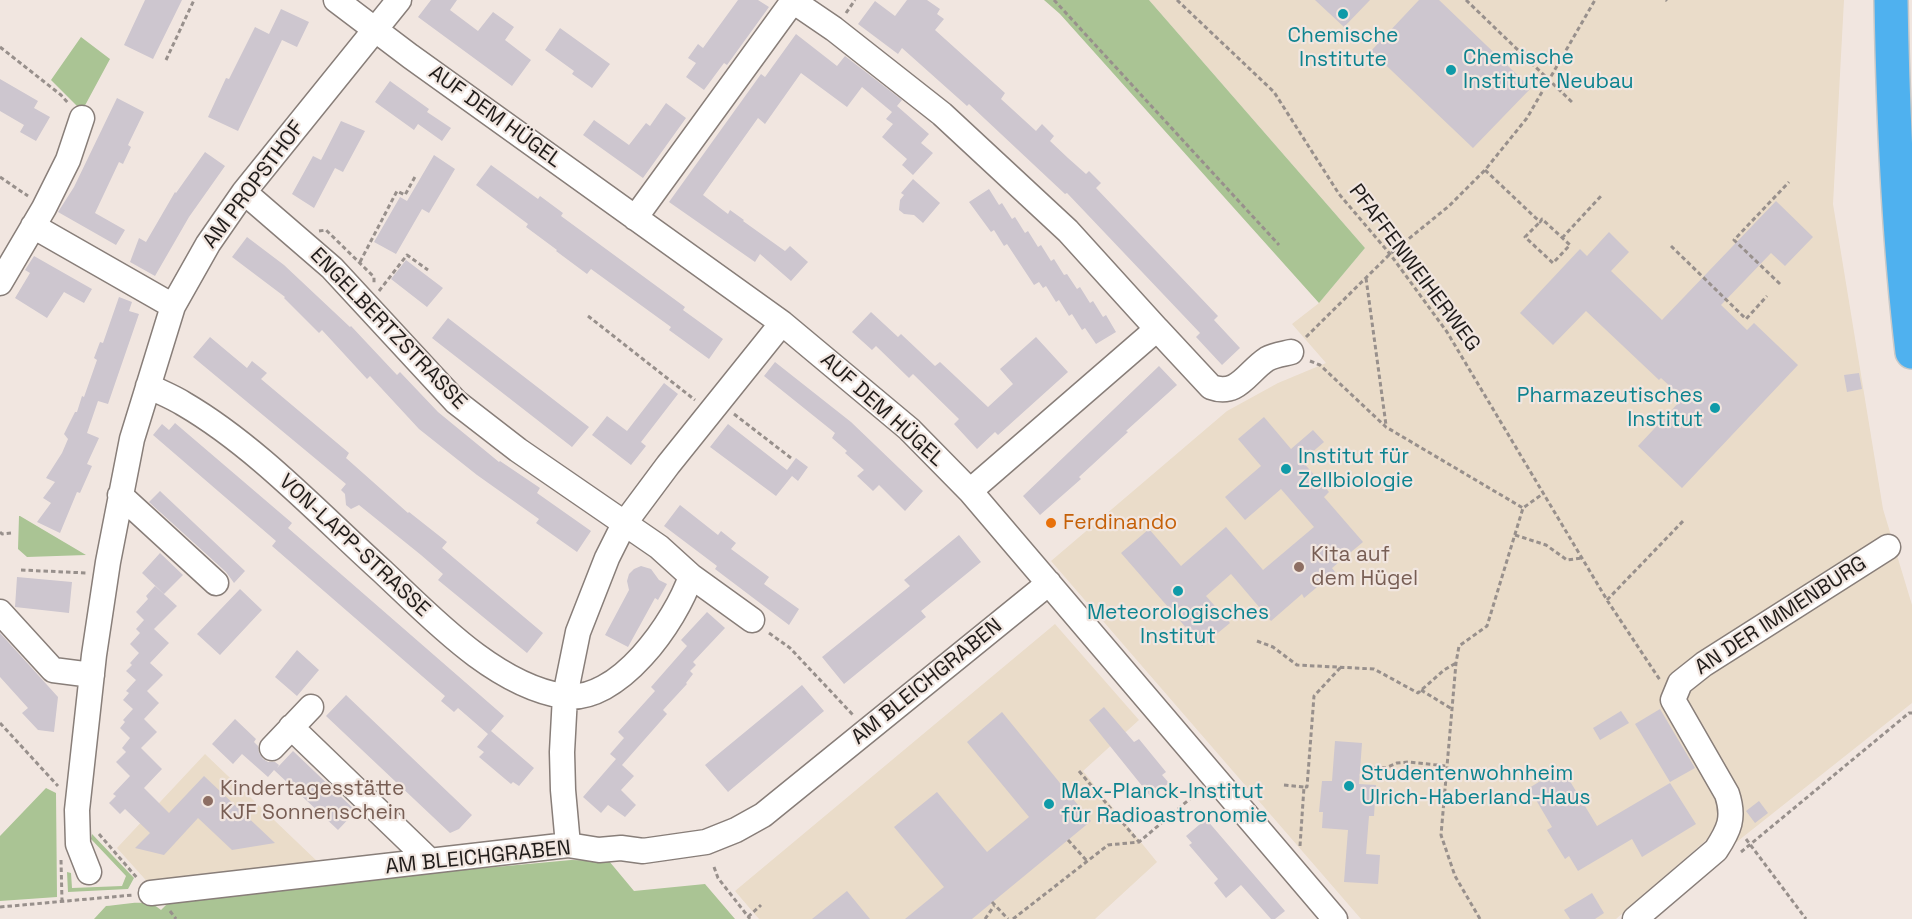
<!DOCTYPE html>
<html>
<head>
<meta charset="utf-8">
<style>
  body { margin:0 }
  canvas { display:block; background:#f1e6e0 }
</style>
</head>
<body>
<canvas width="1912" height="919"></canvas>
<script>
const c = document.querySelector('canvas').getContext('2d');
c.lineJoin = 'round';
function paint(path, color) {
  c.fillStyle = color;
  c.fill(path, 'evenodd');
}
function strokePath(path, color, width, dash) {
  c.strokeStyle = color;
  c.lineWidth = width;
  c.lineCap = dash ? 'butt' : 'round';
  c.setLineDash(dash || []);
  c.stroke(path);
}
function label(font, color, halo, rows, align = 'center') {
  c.font = font + ' "Space Grotesk",sans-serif';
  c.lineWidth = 4.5;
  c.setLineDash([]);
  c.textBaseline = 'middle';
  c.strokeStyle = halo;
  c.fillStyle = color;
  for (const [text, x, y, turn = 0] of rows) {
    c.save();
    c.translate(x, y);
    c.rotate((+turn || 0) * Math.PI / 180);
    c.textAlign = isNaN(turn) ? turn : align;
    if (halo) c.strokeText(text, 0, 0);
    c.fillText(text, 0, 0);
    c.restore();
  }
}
paint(new Path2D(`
  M1149 0H1844L1833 204 1883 509 1912 605V703L1724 852 1712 835 1616 919H1361L1051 561 1227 411 1278 383 1326 363 1292 324 1319 303 1365 248Z
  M1055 624 1139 720 1083 771 1157 862 1095 919H759L735 891Z
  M205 754 319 863 152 887 117 848Z`), '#eadcc9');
paint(new Path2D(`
  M1044 0H1149L1365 248 1319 303 1060 14Z
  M81 37 110 59 82 111 51 80Z
  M19 516H20L86 555 27 557 18 549Z
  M46 788 56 793 57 897 0 901V836Z
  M92 834 134 878 128 889 68 892 67 872 71 873 72 888 122 886 126 876 91 839Z
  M571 860 609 861 634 891 705 884 735 919H94L106 906C123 905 148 897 161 910L174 897Z`), '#aac494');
paint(new Path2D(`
  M145 0H182L153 59 124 45Z
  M431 0H457L450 10 478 31 493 12 514 27 505 40 531 60 512 86 418 17Z
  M738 0H758L769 7 727 65 724 63 704 90 686 77 696 63 688 58 698 44 703 48Z
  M907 0H927L940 9 937 14 944 19 935 30 1005 93 1001 99 1036 131 1042 124 1054 136 1050 141 1068 158 1086 174 1089 171 1101 183 1096 188 1218 316 1214 320 1240 348 1222 365 1196 337 1200 333 1067 193 1065 194 969 104 967 106 902 48 898 54 858 24 875 1 895 16Z
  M1315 0H1370L1344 27Z
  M1419 0H1439L1531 88 1473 148 1371 51Z
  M281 9 309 22 297 47 282 40 238 131 208 117 226 78 229 79 255 27 269 34Z
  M560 28 610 64 592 88 572 74 574 71 545 50Z
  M796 34 837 66 845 56 902 100 897 106 929 134 921 143 933 153 913 175 902 165 907 159 882 137 893 124 886 119 892 112 862 87 847 107 801 73 765 124 758 118 703 195 728 214 730 210 744 220 743 221 785 251 790 246 808 262 791 281 760 254 755 262 669 202 761 74 765 77Z
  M0 79 38 101 34 108 50 117 36 141 20 132 24 125 0 111Z
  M390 81 429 109 427 112 451 128 442 141 418 124 414 130 375 102Z
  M117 98 144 112 128 145 131 147 123 164 119 162 95 213 125 230 116 245 58 212 74 187Z
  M666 103 686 118 643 178 583 135 594 120 629 145 646 123 650 126Z
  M341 121 365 131 343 172 335 168 314 208 292 194 313 156 321 160Z
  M205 152 225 166 189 217 155 276 130 262 139 238 146 242 175 192 176 193Z
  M434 155 455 169 429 213 422 209 396 254 374 242 400 197 407 201Z
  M491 165 538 199 540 196 563 213 561 216 685 307 683 310 723 339 709 359 669 330 671 327 591 269 587 274 556 251 557 250 526 227 528 224 476 185Z
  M913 179 940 203 923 223 914 215 904 214 899 210 900 200 904 195 901 193Z
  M989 189 999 205 1002 203 1012 219 1015 217 1025 233 1028 231 1038 247 1041 245 1051 261 1054 259 1064 275 1067 274 1077 289 1080 287 1090 303 1093 301 1103 317 1106 315 1116 332 1096 344 1085 328 1082 330 1072 314 1069 316 1059 300 1056 302 1046 286 1043 288 1039 282 1034 285 1007 244 1004 246 994 230 991 232 969 202Z
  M1776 201 1813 237 1785 266 1771 253 1721 305 1747 330 1754 323 1798 365 1682 488 1638 446 1683 398 1661 378 1659 380 1586 311 1553 345 1520 313 1580 249 1587 256 1609 232 1629 252 1611 271 1662 320Z
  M247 237 284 265 350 327 351 326 397 375 400 372 438 412 499 462 500 461 540 488 537 493 591 531 577 552 536 523 539 519 477 475 419 429 370 376 367 379 322 330 319 333 284 298 285 297 232 257Z
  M34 256 92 289 84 303 64 292 47 318 15 298 30 273 25 270Z
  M406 260 443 288 427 307 391 279Z
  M119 297 132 302 129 311 139 314 108 404 98 401 87 433 99 438 87 464 92 466 80 493 77 492 60 533 37 522 51 503 43 498 55 482 46 478 62 453 68 439 64 434 75 412H77L82 396 84 397 97 360 94 358 100 342 103 343Z
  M871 312 898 337 901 334 935 366 940 362 988 407 1013 384 1000 369 1036 337 1068 372 998 435 995 432 977 449 954 424 959 419 913 374 909 378 876 346 872 350 852 332Z
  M448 318 589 427 572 447 432 338Z
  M210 337 247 368 252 361 267 373 261 379 349 453 346 458 408 513 409 512 447 542 442 548 543 633 527 653 438 580 443 574 421 555 359 505 351 509 346 505 345 494 341 490 346 484 193 357Z
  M775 362 851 422 923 491 905 511 879 485 873 491 857 476 864 470 845 453 847 451 832 438 835 433 764 376Z
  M1159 366 1177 385 1126 431 1128 432 1079 477 1081 479 1040 515 1023 496Z
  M1859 373 1862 389 1847 392 1844 375Z
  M664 383 678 394 641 442 646 446 631 465 592 435 607 416 627 431Z
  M1264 417 1291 449 1313 430 1324 442 1302 461 1329 492 1324 497 1363 542 1332 568 1335 572 1304 598 1302 594 1271 621 1231 574 1206 596 1230 623 1202 646 1121 553 1149 529 1181 566 1226 527 1263 570 1314 527 1281 489 1245 520 1225 497 1261 466 1238 439Z
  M175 423 292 523 288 528 504 716 491 731 534 768 519 786 513 782 511 784 479 757 484 752 477 747 488 734 458 708 454 712 441 701 445 696 272 546 276 541 153 435 162 424 169 430Z
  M728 424 787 470 796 458 808 467 798 481 792 476 776 496 710 447Z
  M160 491 245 571 234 583 226 572 149 502Z
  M680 505 718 535 721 531 736 543 731 549 769 577 764 584 799 609 789 625 715 569 717 566 664 526Z
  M959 535 981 562 921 611 926 617 844 684 822 657 910 586 904 580Z
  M160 553 183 575 164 594 142 573Z
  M641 566 651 569 659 580 667 584 658 600 655 598 628 647 605 635 629 590 627 581 629 574 634 569Z
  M17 577 72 582 69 613 15 607Z
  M155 586 177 606 154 629 169 643 150 663 163 675 147 691 159 703 144 719 157 732 141 748 162 769 144 788 169 813 204 776 275 843 232 850 198 818 164 855 135 848 150 833 125 809 120 814 109 803 116 796 113 794 130 776 116 762 126 752 122 748 130 738 120 728 125 722 123 720 133 709 123 700 129 693 126 691 136 680 126 671 132 665 130 663 139 653 130 644 140 633 136 629 144 620 136 612 148 599 146 596Z
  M240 589 262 610 220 655 197 634Z
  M707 612 725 628 693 662 696 665 690 671 693 674 686 683 687 684 663 710 667 714 622 765 634 776 621 790 636 805 625 817 608 805 601 813 583 797 616 759 610 754 624 738 618 732 655 691 651 687 687 646 681 640Z
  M0 633 58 697 54 732 38 730 22 713 28 708 0 677Z
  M297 650 319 670 297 696 275 677Z
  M802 685 824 711 728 792 705 765Z
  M346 695 472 815 459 829 450 833 326 716Z
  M1104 707 1134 742 1139 739 1166 772 1162 775 1169 783 1151 797 1089 720Z
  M1660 709 1695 768 1670 782 1635 724Z
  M1621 711 1629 723 1600 740 1593 728Z
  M1002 712 1091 821 972 919H905L944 887 894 827 937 792 987 852 1029 817 967 742Z
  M235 719 256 739 254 742 258 746 259 753 263 759 268 762H275L279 765 277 768 293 751 356 811 338 830 274 770 268 777 242 754 233 764 212 744Z
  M1335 741 1362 743 1359 784 1376 785 1374 816H1369L1366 854 1380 855 1378 884 1344 882 1348 830 1322 828 1323 812H1319L1322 781H1332Z
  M1562 768 1597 826 1670 783 1696 824 1642 857 1632 839 1578 871 1569 856 1565 859 1547 830 1552 827 1529 788Z
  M1759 801 1768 813 1755 823 1746 811Z
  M1206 819 1285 911 1275 919H1271L1241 885 1226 898 1214 883 1218 879 1189 845 1192 843 1186 836Z
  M847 891 870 919H812Z
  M1592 893 1604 913 1595 919H1570L1564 910Z`), '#cdc6cf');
const minor = new Path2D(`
  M336 0 410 56 782 323 909 429 970 491 1335 919
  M635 218 793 1 834 29 942 114 1068 231 1157 329
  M33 226 173 306
  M0 283 44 208 68 160 82 118
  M148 386C160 392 173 397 184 404 256 446 320 515 382 571 431 617 494 685 563 696 618 705 676 621 691 576L659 547 518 450 456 402 332 268 244 192
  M970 491 1157 329 1211 387C1238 397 1247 372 1267 359 1274 355 1283 354 1291 352
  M120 495 216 583
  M691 576 752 620
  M0 612 53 670 92 675
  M291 727 430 861
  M272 748 311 707
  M568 845 563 790 562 752 565 696 578 632 607 558 624 524 668 465 782 323
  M89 872 78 844 77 810 94 655 108 562 132 439 173 306 208 244 244 192 399 0
  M151 893 568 845 599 850 621 848 643 851 706 842 736 830 763 815 1049 583
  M1635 919 1716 850C1729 830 1735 818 1727 794L1673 700 1680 683 1704 664 1888 547`);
const highway = new Path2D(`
  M1891 0C1893 118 1898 235 1912 352`);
strokePath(minor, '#887e79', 27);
strokePath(highway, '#c9c9c8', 36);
strokePath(new Path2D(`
  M1054 0 1279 245
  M1177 0 1274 92 1339 194 1390 254 1447 332 1607 600 1660 680
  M1466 0 1574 104
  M1666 0 1667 1
  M846 13 855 0
  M0 47 61 95 69 104
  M166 60 194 0
  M1485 170 1540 222 1542 219 1570 245 1553 263 1525 237 1540 222
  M0 177 28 196
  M319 231 326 230 374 277V283
  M1562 238 1602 195
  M1671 246 1746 319 1767 296
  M360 262 397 191 405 195 416 175
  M1366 278 1386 425
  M1780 284 1734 240 1789 182
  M379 291 407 255 428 270
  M588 316 695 400
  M1306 337 1390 254 1449 206 1485 170 1527 118 1595 0
  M1310 361 1320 365 1386 427 1523 508
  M734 414 791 458
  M0 532 2 534 11 533
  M1515 535 1546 545 1567 560 1582 558
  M21 570 87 573
  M1607 600 1685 519
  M769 633 790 648 854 716
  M1257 641 1273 647 1297 665 1374 669 1418 693 1444 670 1456 663
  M1421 690 1452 709
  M0 723 58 786
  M1367 767 1385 768 1397 763 1409 762 1446 766
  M1079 771 1139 842
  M1284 785 1304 787
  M99 834 138 879
  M1746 839 1806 919
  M1068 840 1087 861
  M1300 846 1304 787H1307L1314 696 1341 667
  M1741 852 1909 713H1912
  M61 860 62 901
  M714 867 718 878 750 919
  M992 902 1008 919
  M0 907 133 895
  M170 911 176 919
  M748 917 761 905
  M985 919 994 906
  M1013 919 1108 845 1139 842 1198 792
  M1480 919 1455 876 1441 835 1456 663 1459 646 1487 626 1523 508 1544 493`), '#98908c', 3, [4.5, 3]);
strokePath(minor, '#fff', 24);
strokePath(highway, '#4fb1ef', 33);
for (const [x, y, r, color] of [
  [1343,14,6,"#0f9aa8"],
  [1451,70,6,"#0f9aa8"],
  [1715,408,6,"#0f9aa8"],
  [1286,469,6,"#0f9aa8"],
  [1051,523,6,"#e8710a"],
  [1299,567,6,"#8d6e63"],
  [1178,591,6,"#0f9aa8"],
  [1349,786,6,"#0f9aa8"],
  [208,801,6,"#8d6e63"],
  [1049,804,6,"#0f9aa8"]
]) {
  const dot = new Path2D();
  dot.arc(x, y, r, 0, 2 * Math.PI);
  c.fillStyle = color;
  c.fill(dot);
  strokePath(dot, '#f1e6e0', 2);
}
label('21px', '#0d838f', '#f1e6e0', [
  ["Chemische",1343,36,"center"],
  ["Institute",1343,60,"center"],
  ["Chemische",1463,58],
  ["Institute Neubau",1463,82],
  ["Pharmazeutisches",1703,396,"right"],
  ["Institut",1703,420,"right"],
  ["Institut für",1298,457],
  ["Zellbiologie",1298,481],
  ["Meteorologisches",1178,613,"center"],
  ["Institut",1178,637,"center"],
  ["Studentenwohnheim",1361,774],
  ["Ulrich-Haberland-Haus",1361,798],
  ["Max-Planck-Institut",1061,792],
  ["für Radioastronomie",1061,816]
], 'left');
label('21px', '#201c1a', '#f1e6e0', [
  ["AUF DEM HÜGEL",495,117,36],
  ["AM PROPSTHOF",254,185,-53],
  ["PFAFFENWEIHERWEG",1414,268,53],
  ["ENGELBERTZSTRASSE",388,329,46],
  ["AUF DEM HÜGEL",882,410,42],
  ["VON-LAPP-STRASSE",354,546,43],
  ["AN DER IMMENBURG",1781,616,-33],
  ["AM BLEICHGRABEN",927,682,-39],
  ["AM BLEICHGRABEN",478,858,-6]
]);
label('21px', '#c56008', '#f1e6e0', [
  ["Ferdinando",1063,523]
], 'left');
label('21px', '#785e54', '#f1e6e0', [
  ["Kita auf",1311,555],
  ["dem Hügel",1311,579],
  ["Kindertagesstätte",220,789],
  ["KJF Sonnenschein",220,813]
], 'left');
</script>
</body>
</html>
